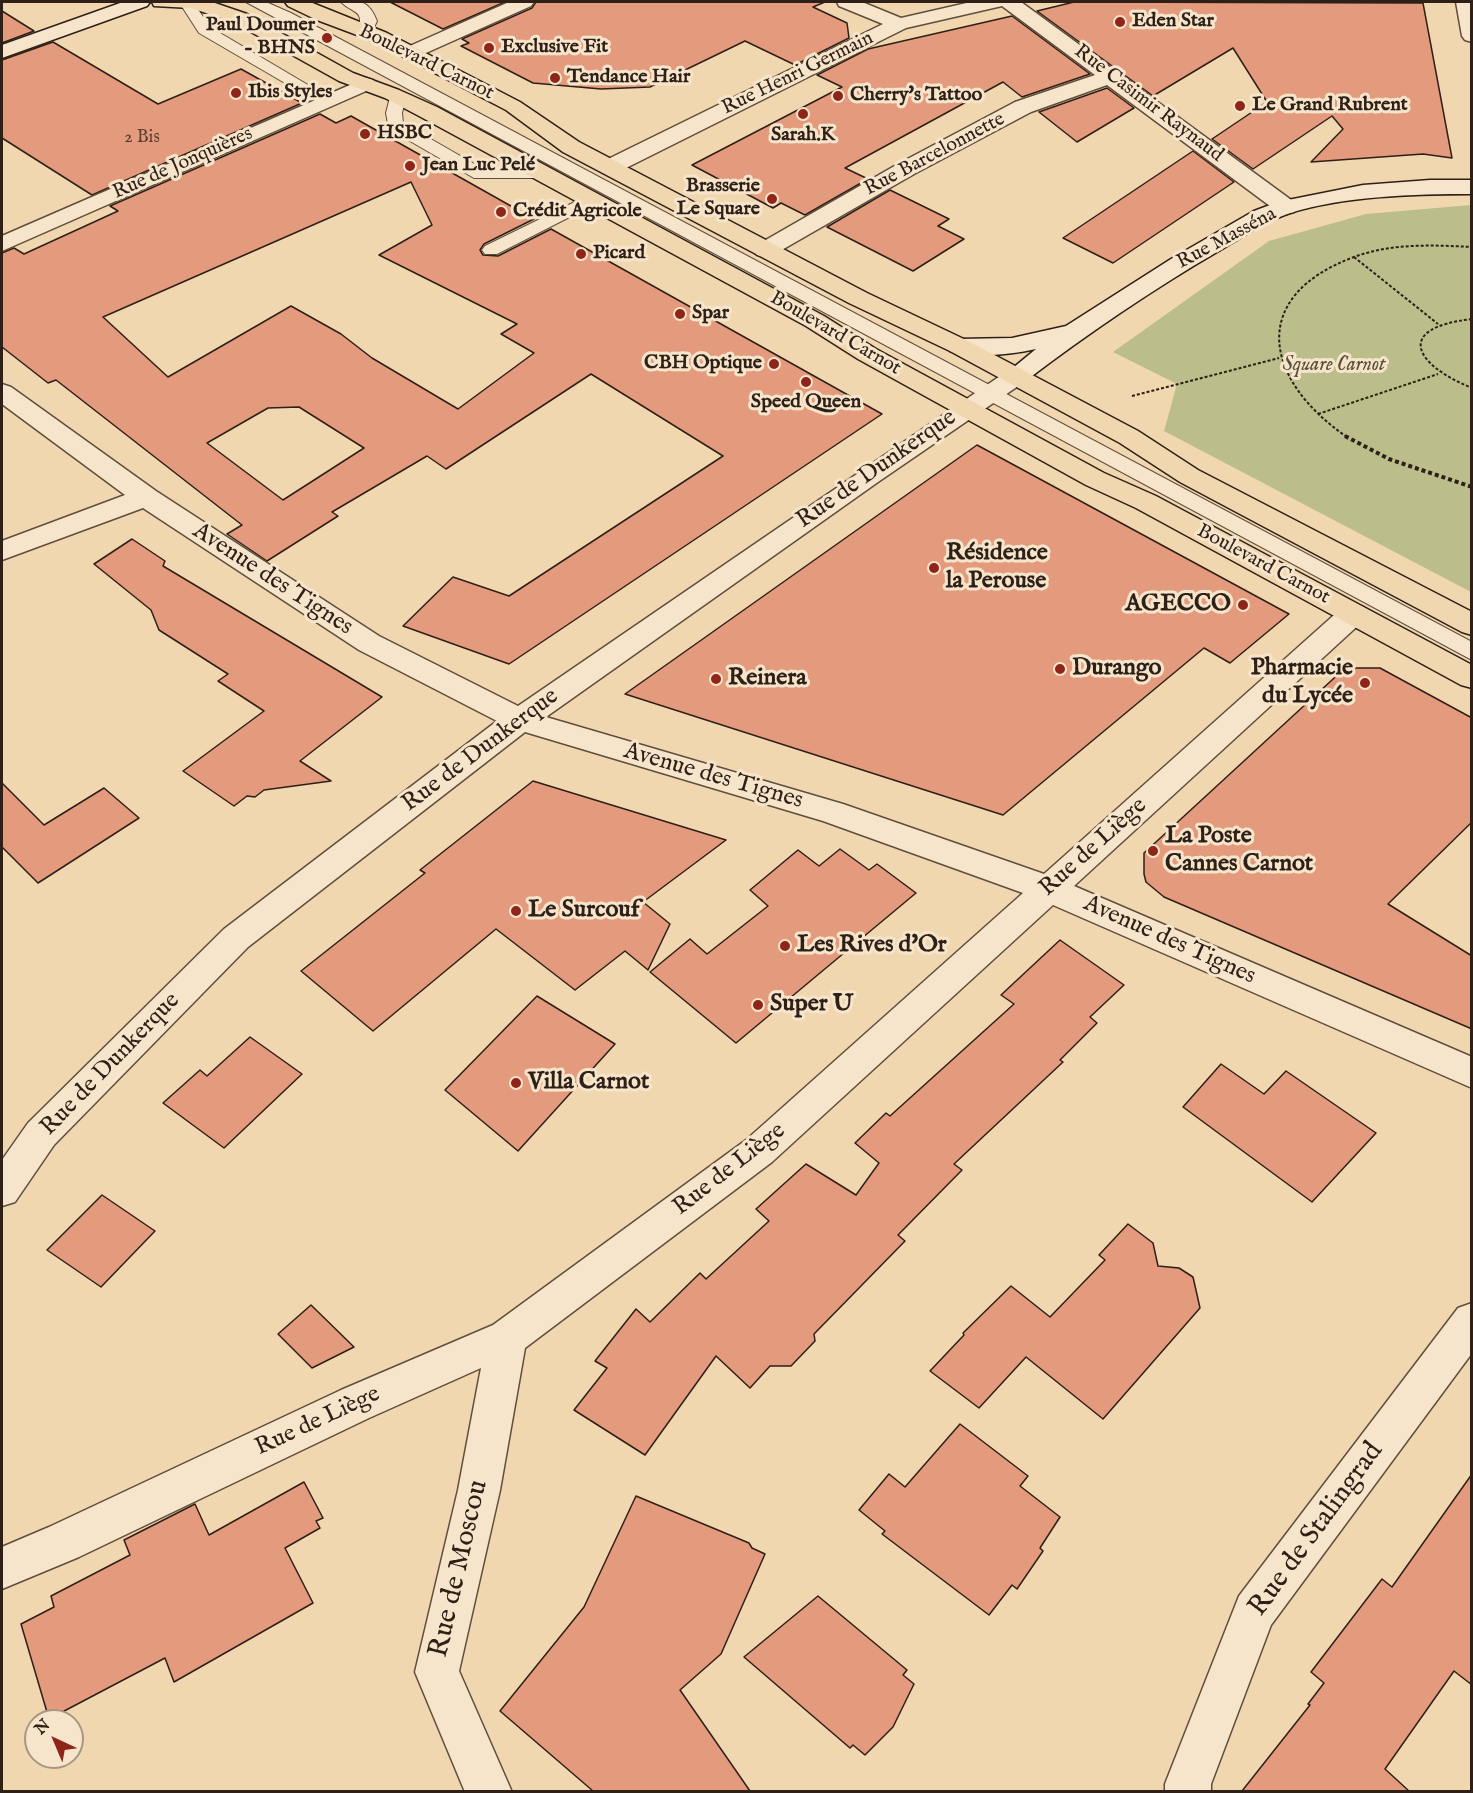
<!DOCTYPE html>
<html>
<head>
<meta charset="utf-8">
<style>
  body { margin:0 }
  #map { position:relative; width:1473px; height:1793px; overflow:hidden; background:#f1d7af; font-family:"IM FELL English",serif }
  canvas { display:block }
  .frame { position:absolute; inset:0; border:3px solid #2e1f17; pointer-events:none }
  .north { position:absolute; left:24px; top:1709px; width:60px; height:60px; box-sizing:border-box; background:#f6e5cb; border:2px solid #a69683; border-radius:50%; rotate:316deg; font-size:16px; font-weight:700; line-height:24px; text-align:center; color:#2e1f17 }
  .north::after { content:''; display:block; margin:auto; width:21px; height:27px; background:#8f2418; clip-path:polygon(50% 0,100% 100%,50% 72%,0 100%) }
</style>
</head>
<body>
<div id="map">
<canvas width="1473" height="1793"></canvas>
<div class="frame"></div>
<div class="north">N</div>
</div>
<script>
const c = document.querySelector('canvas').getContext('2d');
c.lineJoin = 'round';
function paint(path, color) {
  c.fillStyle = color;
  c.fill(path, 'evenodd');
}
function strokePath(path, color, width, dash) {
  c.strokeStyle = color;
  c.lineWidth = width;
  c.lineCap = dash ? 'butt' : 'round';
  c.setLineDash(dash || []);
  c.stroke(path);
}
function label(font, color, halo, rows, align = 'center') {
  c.font = font + ' "IM FELL English",serif';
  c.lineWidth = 6;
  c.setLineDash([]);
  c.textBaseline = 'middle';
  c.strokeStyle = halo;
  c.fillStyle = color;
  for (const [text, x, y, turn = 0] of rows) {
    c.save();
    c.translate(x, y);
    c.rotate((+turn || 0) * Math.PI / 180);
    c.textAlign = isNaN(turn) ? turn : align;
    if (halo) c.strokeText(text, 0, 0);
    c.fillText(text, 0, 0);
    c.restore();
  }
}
paint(new Path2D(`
  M1471 205H1472L1471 592 1164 431 1177 384 1113 352 1269 241 1366 214Z`), '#bbbe8a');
const building = new Path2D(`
  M390 2H505L443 29Z
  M536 2H825L813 7 847 23 849 38 795 65 745 41 650 87 601 89 533 83 461 46 469 43 462 39 532 8Z
  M1074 2 1423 3 1452 158 1423 154 1311 162 1343 129 1332 116 1253 169 1212 139 1267 102 1233 48 1153 96 1037 11Z
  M2 11 34 31 2 43Z
  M1012 16 1090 74 1022 97 1003 82 845 168 868 179 805 215 781 203 773 208 692 165 842 87 817 75 868 49Z
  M53 42 158 104 241 69 302 103 92 195 2 138V60Z
  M1107 88 1134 108 1077 142 1039 112Z
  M320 114 336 123 351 116 534 219 484 244 480 250 483 255 498 256 551 229 882 414 509 664 403 626 453 577 509 596 723 456 591 374 446 469 427 456 332 512 338 516 267 561 227 534 242 525 56 380 48 383 2 347V253L14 248 24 254 118 211 110 206ZM411 182 432 225 379 255 517 324 501 334 534 353 458 409 372 358 341 334 291 306 168 377 103 317ZM299 407 364 448 283 500 207 443 268 408Z
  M1193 151 1234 182 1113 263 1063 238Z
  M890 190 949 219 938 226 964 239 913 271 827 227Z
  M977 445 1289 614 1230 663 1204 648 1003 815 625 694Z
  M132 539 165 561 163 566 382 697 300 761 331 781 264 790 255 797 247 796 234 806 183 771 264 711 218 681 228 674 159 630 151 610 94 564Z
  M1345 668H1380L1472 718V822L1388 904 1472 956V1029L1164 897 1146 882 1144 874V853Z
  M533 781 726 840 643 902 670 924 648 970 625 951 575 990 496 929 373 1031 301 971 425 873 420 870Z
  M2 783 44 825 104 788 139 818 38 883 2 847Z
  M840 849 869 870 877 864 916 893 736 1043 650 972 690 939 707 954 768 906 750 890 798 850 819 866Z
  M1060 940 1124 985 1090 1017 1097 1023 1060 1060 1063 1062 954 1164 962 1170 898 1235 905 1241 814 1334 815 1341 791 1366H770L750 1388 716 1356 645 1455 574 1410 607 1368 595 1361 636 1309 650 1322 700 1273 706 1279 769 1221 756 1209 806 1164 856 1195 879 1163 855 1143 886 1113 890 1116 1014 1004 1001 995Z
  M537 996 615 1044 518 1151 445 1090Z
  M250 1037 302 1074 224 1148 163 1103 200 1070 207 1076Z
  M1221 1064 1264 1094 1286 1071 1376 1133 1312 1202 1183 1107Z
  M102 1195 155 1231 101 1287 47 1250Z
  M1128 1224 1153 1243 1158 1266 1179 1268 1193 1277 1200 1308 1103 1419 1026 1357 979 1408 930 1371 964 1335 963 1333 1011 1286 1050 1317 1105 1260 1099 1255Z
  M311 1305 354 1347 312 1368 278 1334Z
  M960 1424 1028 1476 1020 1486 1060 1517 1040 1548 1043 1551 1017 1589 1012 1585 989 1615 882 1534 885 1531 859 1510 889 1474 905 1487Z
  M1472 1474V1685L1454 1671 1385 1769 1409 1791H1242L1310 1705 1308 1704 1324 1683 1311 1672 1382 1579 1392 1587Z
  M304 1482 323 1518 316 1521 320 1528 285 1548 313 1603 174 1682 165 1658 49 1719 21 1624 54 1607 51 1596 130 1555 124 1540 195 1504 209 1535Z
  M636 1496 749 1543 752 1548 765 1554 721 1654 680 1690 750 1791H593L500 1711 584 1607Z
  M818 1596 907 1670 903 1675 914 1684 893 1727 865 1755 853 1745 850 1748 744 1657Z`);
paint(building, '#e49a7d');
strokePath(building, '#2e1f17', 1.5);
const lane = new Path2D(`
  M179 2H193L210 27 335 101 327 106 321 104 199 33Z
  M246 2H266L291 13 1472 642V660Z
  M341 2C361 0 369 1 377 21L371 34H361L358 31C365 9 353 14 341 2Z
  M398 92 406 97 402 113 403 123 483 169 541 168 547 169 550 173 547 177 541 178H474L389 129 386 113 390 97Z
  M591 194 597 195 600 199 597 203 497 254H485L482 250 485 246Z`);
const street = new Path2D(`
  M509 2H534L531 6 417 57H403L400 53 403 49Z
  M837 2H862L901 18 971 2H1021L1294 202 1297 207 1294 212 1286 214 1278 212 1107 85 1031 112 914 174 773 255 765 257 757 255 753 250 757 245 898 164 1015 102 1095 75 1002 6 906 28 618 172 610 174 602 172 599 167 602 162 883 24 839 6Z
  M1456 2H1472V42L1465 40 1462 36Z
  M366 78 373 80 376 84 373 88 2 251V236Z
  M1015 369 1024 372 1028 377 1024 382 878 482 546 717 843 804 1044 874 1343 607 1353 604 1363 607 1367 614 1363 621 1074 886 1472 1057V1088L1053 905 772 1162 525 1348 500 1490 459 1671 512 1792H465L415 1672 458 1490 481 1368 369 1418 79 1557 2 1589V1547L49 1527 341 1390 493 1325 746 1140 1023 893 823 821 525 732 248 947 54 1145 15 1202 2 1206V1160L28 1123 224 929 497 721 359 650 143 508 2 560V541L125 495 2 404V384L11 387 156 491 379 636 518 706 1006 372Z
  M1472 1303V1353L1271 1625 1211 1784V1792H1165V1784L1239 1596 1458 1308Z`);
const secondary = new Path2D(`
  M123 2H150L147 6 2 58V45Z
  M1430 180H1472V194C1414 194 1345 196 1290 213 1264 222 1241 238 1217 252 1150 291 1086 335 1024 382L1015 385 1006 382 1002 377 1036 349C1009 355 978 358 950 351L947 346 950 341 959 339 1012 338 1066 326 1171 259 1254 211 1278 202 1363 185Z`);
const primary = new Path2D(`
  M152 2H212L247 14 353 73 399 90 437 107 824 316 876 349 1104 473 1156 496 1472 665V688L1461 685 1136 508 1086 485 858 359 806 326 421 117 385 98 339 81 233 22 191 8 154 6Z
  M285 2H310L387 33 520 102 579 142 867 293 968 341 1138 431 1198 470 1472 612V635L1462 632 1180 482 1120 443 950 351 849 303 563 152 506 110 373 41 317 20 288 6Z`);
strokePath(lane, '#5f4d3d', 2);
strokePath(street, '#5f4d3d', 3);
strokePath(secondary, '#2e1f17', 3);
strokePath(primary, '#2e1f17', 3);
strokePath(new Path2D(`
  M1354 257 1438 324
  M1472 319C1393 328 1415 365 1472 388
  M1132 396 1279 358
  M1318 414 1438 374
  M1347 437C1265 381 1246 297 1354 257 1391 243 1433 245 1472 247`), '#2e1f17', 2, [3, 2]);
strokePath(new Path2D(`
  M1345 436 1389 459 1472 487`), '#2e1f17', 4, [4, 3]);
paint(lane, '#f6e5cb');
paint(street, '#f6e5cb');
paint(secondary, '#f6e5cb');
paint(primary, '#f1d7af');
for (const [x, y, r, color] of [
  [1120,22,6,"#8f2418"],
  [327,38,6,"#8f2418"],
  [489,48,6,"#8f2418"],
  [555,78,6,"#8f2418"],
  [236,93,6,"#8f2418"],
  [838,96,6,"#8f2418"],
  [1240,106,6,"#8f2418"],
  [803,114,6,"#8f2418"],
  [365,134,6,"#8f2418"],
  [410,166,6,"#8f2418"],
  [772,199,6,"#8f2418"],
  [501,212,6,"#8f2418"],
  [581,254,6,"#8f2418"],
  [680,314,6,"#8f2418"],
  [774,364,6,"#8f2418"],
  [806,382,6,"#8f2418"],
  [934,568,6,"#8f2418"],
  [1243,605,6,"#8f2418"],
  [1060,669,6,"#8f2418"],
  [716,679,6,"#8f2418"],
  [1365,683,6,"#8f2418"],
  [1153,851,6,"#8f2418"],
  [516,911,6,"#8f2418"],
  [785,946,6,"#8f2418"],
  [758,1005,6,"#8f2418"],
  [516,1083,6,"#8f2418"]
]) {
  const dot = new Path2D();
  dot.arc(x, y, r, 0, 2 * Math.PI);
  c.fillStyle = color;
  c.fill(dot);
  strokePath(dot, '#f6e5cb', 2);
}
label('18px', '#5c3e30', null, [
  ["2 Bis",142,138]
]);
label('bold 20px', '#2e1f17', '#f6e5cb', [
  ["Eden Star",1132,22],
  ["Paul Doumer",315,26,"right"],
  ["- BHNS",315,49,"right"],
  ["Exclusive Fit",501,48],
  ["Tendance Hair",567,78],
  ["Ibis Styles",248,93],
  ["Cherry's Tattoo",850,96],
  ["Le Grand Rubrent",1252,106],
  ["HSBC",377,134],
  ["Sarah.K",803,136,"center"],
  ["Jean Luc Pelé",422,166],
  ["Brasserie",760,187,"right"],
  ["Le Square",760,210,"right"],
  ["Crédit Agricole",513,212],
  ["Picard",593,254],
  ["Spar",692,314],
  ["CBH Optique",762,364,"right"],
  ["Speed Queen",806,403,"center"]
], 'left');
label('20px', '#2e1f17', '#f6e5cb', [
  ["Boulevard Carnot",426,63,26],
  ["Rue Henri Germain",798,74,-26],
  ["Rue Casimir Raynaud",1148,104,37],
  ["Rue Barcelonnette",935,155,-28],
  ["Rue de Jonquières",183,164,-24],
  ["Rue Masséna",1227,239,-28],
  ["Boulevard Carnot",835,334,30],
  ["Boulevard Carnot",1263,565,28]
]);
label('italic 20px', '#584f3a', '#f6e5cb', [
  ["Square Carnot",1334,366]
]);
label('24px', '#2e1f17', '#f6e5cb', [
  ["Rue de Dunkerque",877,470,-35],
  ["Avenue des Tignes",272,580,33],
  ["Rue de Dunkerque",481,751,-37],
  ["Avenue des Tignes",713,777,16],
  ["Rue de Liège",1094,848,-42],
  ["Avenue des Tignes",1169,941,24],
  ["Rue de Dunkerque",111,1065,-46],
  ["Rue de Liège",730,1170,-38],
  ["Rue de Liège",318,1422,-25]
]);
label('bold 24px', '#2e1f17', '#f6e5cb', [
  ["Résidence",946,554],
  ["la Perouse",946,582],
  ["AGECCO",1231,605,"right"],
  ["Durango",1072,669],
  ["Pharmacie",1353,669,"right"],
  ["du Lycée",1353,697,"right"],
  ["Reinera",728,679],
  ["La Poste",1165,837],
  ["Cannes Carnot",1165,865],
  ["Le Surcouf",528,911],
  ["Les Rives d'Or",797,946],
  ["Super U",770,1005],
  ["Villa Carnot",528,1083]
], 'left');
label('28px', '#2e1f17', '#f6e5cb', [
  ["Rue de Stalingrad",1317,1530,-54],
  ["Rue de Moscou",460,1569,-77]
]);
</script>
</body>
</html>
